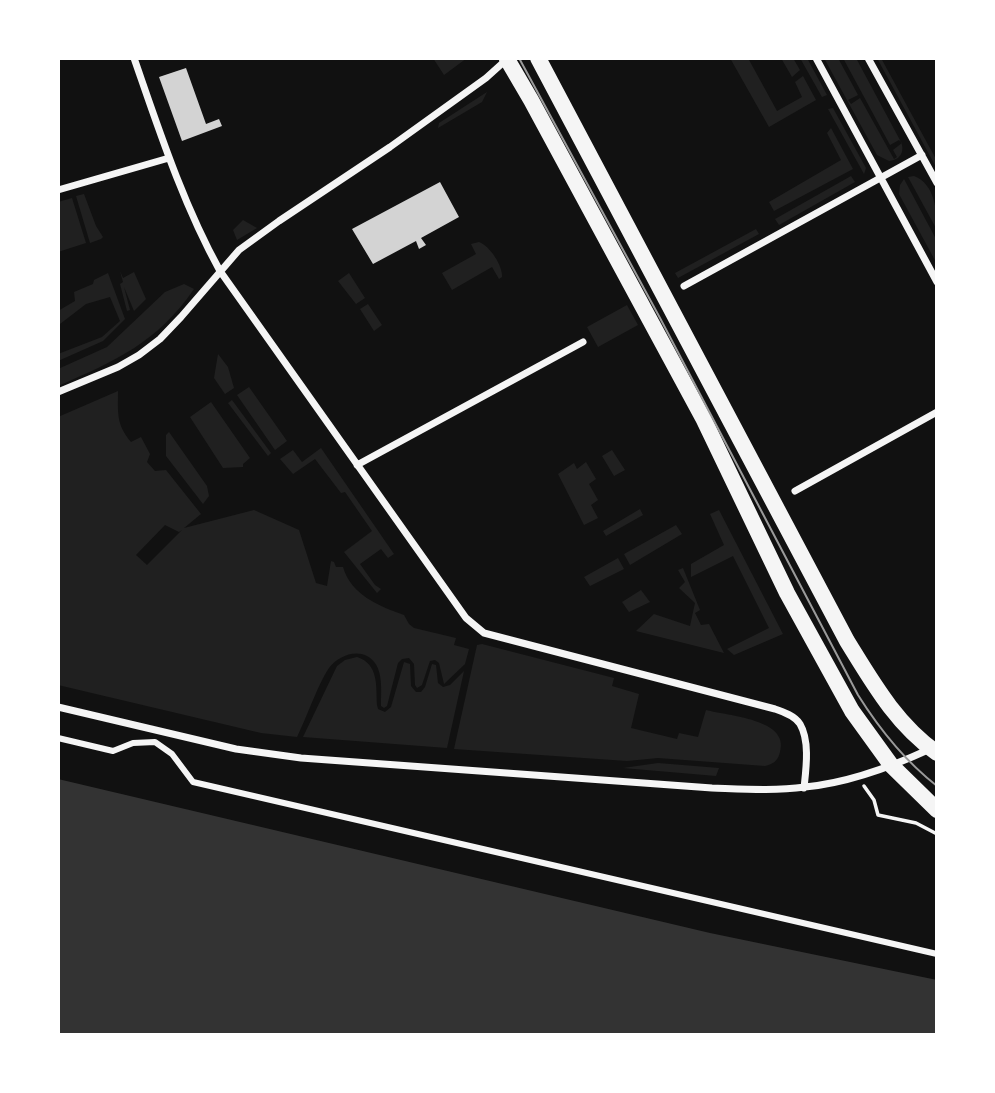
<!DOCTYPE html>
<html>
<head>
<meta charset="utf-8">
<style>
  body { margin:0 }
  #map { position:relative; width:995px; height:1093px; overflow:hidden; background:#111; font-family:"Zilla Slab",serif }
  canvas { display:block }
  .frame { position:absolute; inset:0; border:60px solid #fff; pointer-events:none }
</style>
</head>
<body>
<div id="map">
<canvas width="995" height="1093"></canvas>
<div class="frame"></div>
</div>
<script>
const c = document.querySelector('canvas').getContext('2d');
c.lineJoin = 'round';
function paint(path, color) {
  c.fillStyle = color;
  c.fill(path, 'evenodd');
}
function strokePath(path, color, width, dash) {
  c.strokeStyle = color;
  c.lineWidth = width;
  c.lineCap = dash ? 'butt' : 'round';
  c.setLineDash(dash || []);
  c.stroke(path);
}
paint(new Path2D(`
  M433 58H467L444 75Z
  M730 58H748L777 111 802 97 795 82 803 76 816 100 769 127Z
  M781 58H793L800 70 792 77Z
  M800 58H807L827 95 822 97Z
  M824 58H838L858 95 848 100 851 104 860 98 894 159 897 157 893 150 902 143 899 140 890 145 843 58H856L901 142C905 152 900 160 889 161L877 155Z
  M877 58H881L937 161V169Z
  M487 92 482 102 438 128 439 123Z
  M833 108 866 168 864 174 828 109Z
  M831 128 853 169 774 211 769 202 841 160 827 133Z
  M851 176 855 182 779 225 775 219Z
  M914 176C935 184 937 211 937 230L908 177Z
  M904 179 937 241V264L899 194 900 185Z
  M84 194 96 226 103 237 101 239 90 243 76 196Z
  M72 198 86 243 58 252V202Z
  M243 220 257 228 237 240 233 230Z
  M756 229 759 234 678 278 675 273Z
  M479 242C490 246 503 266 502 277L499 279 492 267 452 290 442 273 476 254 471 244Z
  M120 271 123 278 134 272 146 299 134 311 124 287 130 310 127 311 120 284 123 282Z
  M108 273 125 319 103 341 58 361V354L102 337 120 321 110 297 86 304 60 324 58 311 75 301 74 292 93 284 94 280Z
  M349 273 365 298 356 304 338 281Z
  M184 284 194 289C157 343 115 361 58 386V369L107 347 165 292Z
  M368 304 382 325 374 331 360 309Z
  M627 305 638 325 598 347 587 327Z
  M218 354 228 367 234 388 225 394 214 378Z
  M249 387 287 441 275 450 237 395Z
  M118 391C118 413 116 424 131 442L141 437 150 454 147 462 155 471 166 470 201 514 184 528 254 510 299 530 316 583 327 586 331 561 334 562 336 567H343C351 595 379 606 404 615L409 624 414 628 456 638 454 645 469 649 465 664 444 684 439 663 435 660 430 661 422 685 417 688 415 685 414 664 409 658 402 659 398 663 387 706 384 708 381 706C381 693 383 674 375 663 363 646 339 654 329 668 318 684 306 719 297 737L261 733 58 685V417ZM165 525 179 532 182 530 147 565 136 555Z
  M232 400 271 453 268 456 228 403Z
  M211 402 250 458 243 464V467L223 468 190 417Z
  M169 432 207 486 209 496 203 504 166 456V435Z
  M321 448 394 554 388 558 381 549 360 564 375 585 381 589 377 593 344 552 372 531 345 492 341 493 315 459 293 474 280 459 293 450 302 462Z
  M612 450 625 470 614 476 602 456Z
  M586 462 596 479 589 484 598 500 591 505 598 518 584 525 558 474 574 463 577 469Z
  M640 509 643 515 606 536 603 531Z
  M719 510 783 634 734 655 727 649 769 628 733 556 691 577V564L724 545 710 514Z
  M676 525 682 534 630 565 624 554Z
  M618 558 624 569 590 586 584 577Z
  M683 568 700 610 695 613 701 625 709 624 724 653 636 631 654 614 690 626 695 603 679 588 685 582 678 570Z
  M641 590 650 602 629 612 622 602Z
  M482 644 614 678 612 686 639 694 631 728 677 739 679 733 698 737 706 710C728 716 790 719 780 752 778 761 773 764 765 766L658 758 627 761 454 749 477 645Z
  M357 657C379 664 376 686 377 705L378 709 385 712 391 707 404 662 410 664 411 686 416 692H421L425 687 432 664 436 665 438 683 443 687 450 685 464 671 447 748 303 737 337 666 345 660Z
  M658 763 719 768 716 776 623 768Z`), '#202020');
paint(new Path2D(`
  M58 779 710 933 937 980V1035H58Z`), '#333');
paint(new Path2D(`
  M186 68 206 124 219 119 222 126 182 141 159 77Z
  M440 182 459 217 421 238 426 245 419 249 416 241 373 264 352 229Z`), '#d3d3d3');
strokePath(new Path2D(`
  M864 786 874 800 878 815 916 823 937 834`), '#f5f5f5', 3.5);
strokePath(new Path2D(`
  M58 738 113 751 133 743 155 742 172 754 193 782 937 954`), '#f5f5f5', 6);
strokePath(new Path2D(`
  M134 58C159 130 183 204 220 271L466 618 484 633 775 709C784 712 795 716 800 724 810 741 806 769 804 788
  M816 58 937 282
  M868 58 937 183
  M58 190 169 158
  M684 286 922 155
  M58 392 118 367 139 355 160 339 181 317 239 250 279 221 390 147 486 78 506 60
  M357 465 583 342
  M795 491 937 412
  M58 707 236 749 301 758 712 788C743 789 775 791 805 787 848 783 891 767 930 749`), '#f5f5f5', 7);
strokePath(new Path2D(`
  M508 58 507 59 531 100 704 420 787 593 852 711 891 765 937 810
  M538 58 847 641C873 683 896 724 937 753`), '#f5f5f5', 16);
strokePath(new Path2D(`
  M519 58 660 318 858 695C880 730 905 761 937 786`), '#9a9a9a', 2);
</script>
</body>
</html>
